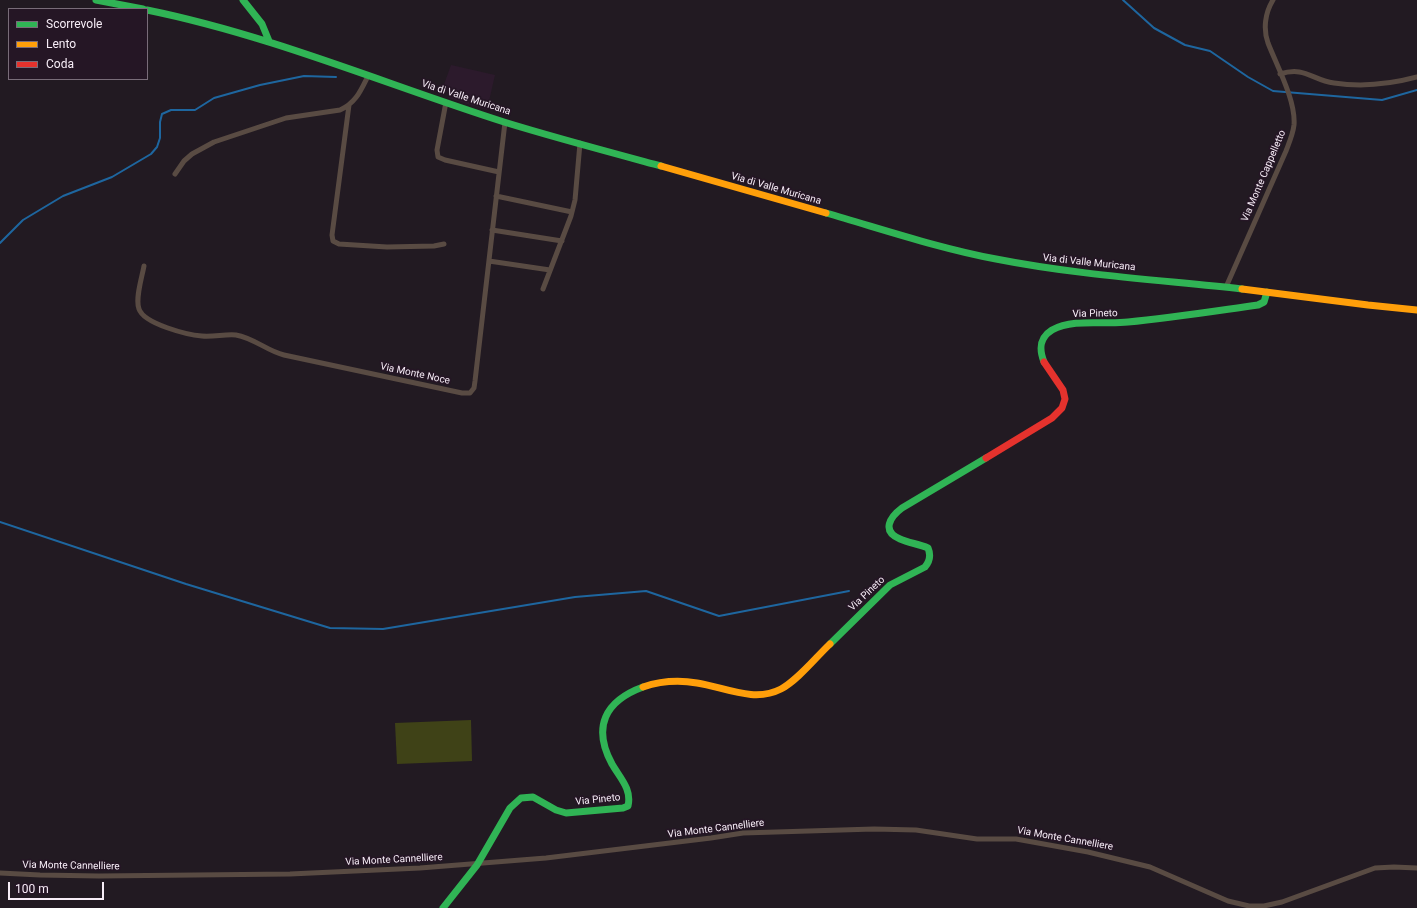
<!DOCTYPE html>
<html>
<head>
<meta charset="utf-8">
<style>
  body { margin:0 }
  #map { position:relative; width:1417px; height:908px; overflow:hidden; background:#221a22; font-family:Roboto,sans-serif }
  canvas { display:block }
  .legend { position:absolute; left:8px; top:8px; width:140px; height:72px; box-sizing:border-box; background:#251625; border:1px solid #796c79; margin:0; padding:5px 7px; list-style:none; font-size:12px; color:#f7edf7 }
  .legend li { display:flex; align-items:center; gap:8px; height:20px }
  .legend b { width:20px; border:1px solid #796c79 }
  .scale { position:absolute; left:8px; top:882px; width:96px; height:18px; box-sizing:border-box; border:2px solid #f7edf7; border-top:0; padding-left:5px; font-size:12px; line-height:14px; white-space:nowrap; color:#f7edf7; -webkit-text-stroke:3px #251625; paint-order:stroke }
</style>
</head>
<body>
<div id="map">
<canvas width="1417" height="908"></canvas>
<ul class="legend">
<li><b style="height:5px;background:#30b455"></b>Scorrevole</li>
<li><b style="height:5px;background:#ff9f0a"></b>Lento</li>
<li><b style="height:5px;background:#e5322d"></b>Coda</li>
</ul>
<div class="scale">100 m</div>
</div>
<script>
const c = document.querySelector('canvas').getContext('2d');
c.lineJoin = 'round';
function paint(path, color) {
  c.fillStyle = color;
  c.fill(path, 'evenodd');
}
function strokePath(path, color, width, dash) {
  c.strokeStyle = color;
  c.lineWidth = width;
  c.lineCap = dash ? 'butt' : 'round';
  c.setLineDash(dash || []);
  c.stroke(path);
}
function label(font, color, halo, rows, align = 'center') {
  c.font = font + ' Roboto,sans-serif';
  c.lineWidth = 3.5;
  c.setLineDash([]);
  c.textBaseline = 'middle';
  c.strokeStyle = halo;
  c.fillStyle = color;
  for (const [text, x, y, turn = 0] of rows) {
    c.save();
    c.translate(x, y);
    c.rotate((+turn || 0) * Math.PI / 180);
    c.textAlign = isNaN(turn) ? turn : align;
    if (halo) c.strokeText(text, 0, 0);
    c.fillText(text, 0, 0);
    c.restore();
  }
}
paint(new Path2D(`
  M451 65 495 75 487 110 448 98 449 92 442 90Z`), '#2c1a2c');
paint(new Path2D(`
  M471 720 472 761 397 764 395 723Z`), '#3f4217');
strokePath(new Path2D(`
  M1123 0 1154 28 1185 45 1210 51 1248 77 1273 91 1382 100 1417 90
  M0 243 23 220 63 196 112 177 151 154 157 147 160 138V122L162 114 171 110H195L214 98 260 85 304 76 336 77
  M0 522 186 584 330 628 383 629 575 597 646 591 719 616 849 591`), '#1e669f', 2);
strokePath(new Path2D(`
  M1280 74C1305 66 1312 80 1334 83 1361 87 1391 84 1417 77
  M446 102 437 150 438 157 445 160 499 172
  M349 105 332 235 333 241 339 244 387 247 434 246 444 244
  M175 174 184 161 192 154 214 142 286 118 340 110C356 103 361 90 368 76
  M496 196 572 212
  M492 230 562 241
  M489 261 550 270
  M144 266C142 277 135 299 139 309 144 324 188 335 202 336 214 337 225 334 236 335 254 338 267 351 284 355L462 393H470L474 388 475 381 505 122
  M1226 287 1286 151C1289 143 1293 134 1294 125 1296 101 1277 66 1268 43 1263 29 1265 13 1273 0
  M543 289 571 216 575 200 580 143
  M0 873 40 875 99 876 290 874 420 868 546 858 711 838 743 833 874 829 916 830 977 839H1016L1088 852 1150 867 1228 901 1249 906H1264L1282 902 1375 868 1394 867 1417 868`), '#594b43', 5);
strokePath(new Path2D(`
  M96 0 143 9
  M243 0 262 24 269 41
  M147 10C270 35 385 84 504 122 556 138 609 152 661 166
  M826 213C882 229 938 248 996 259 1077 275 1160 280 1242 289
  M1044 362C1039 349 1039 338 1052 330 1074 318 1104 325 1128 322 1171 318 1215 311 1258 305L1264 302 1267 292
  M830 644 890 585 925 567C930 561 931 555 928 548 919 544 909 543 900 539 881 531 890 517 902 508L986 458
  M443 908 477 865 510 808 521 798 533 797 556 810 566 813 623 808 628 806C632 789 620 778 612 764 592 727 605 701 643 687`), '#30b455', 7);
strokePath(new Path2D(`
  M661 166 826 213
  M1242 289 1368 305 1417 310
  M643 687C661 681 679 680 697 683 724 687 754 703 781 689 798 680 816 657 830 644`), '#ff9f0a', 7);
strokePath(new Path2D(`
  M986 458 1052 418 1062 408 1065 399 1063 390 1044 362`), '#e5322d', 7);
label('10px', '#f7edf7', '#251625', [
  ["Via di Valle Muricana",466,98,18],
  ["Via Monte Cappelletto",1264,176,-67],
  ["Via di Valle Muricana",776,189,16],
  ["Via di Valle Muricana",1089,263,6],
  ["Via Pineto",1095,314,-1],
  ["Via Monte Noce",415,374,12],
  ["Via Pineto",867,594,-43],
  ["Via Pineto",598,800,-6],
  ["Via Monte Cannelliere",716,829,-7],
  ["Via Monte Cannelliere",1065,839,10],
  ["Via Monte Cannelliere",394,860,-3],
  ["Via Monte Cannelliere",71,866,1]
]);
</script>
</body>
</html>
